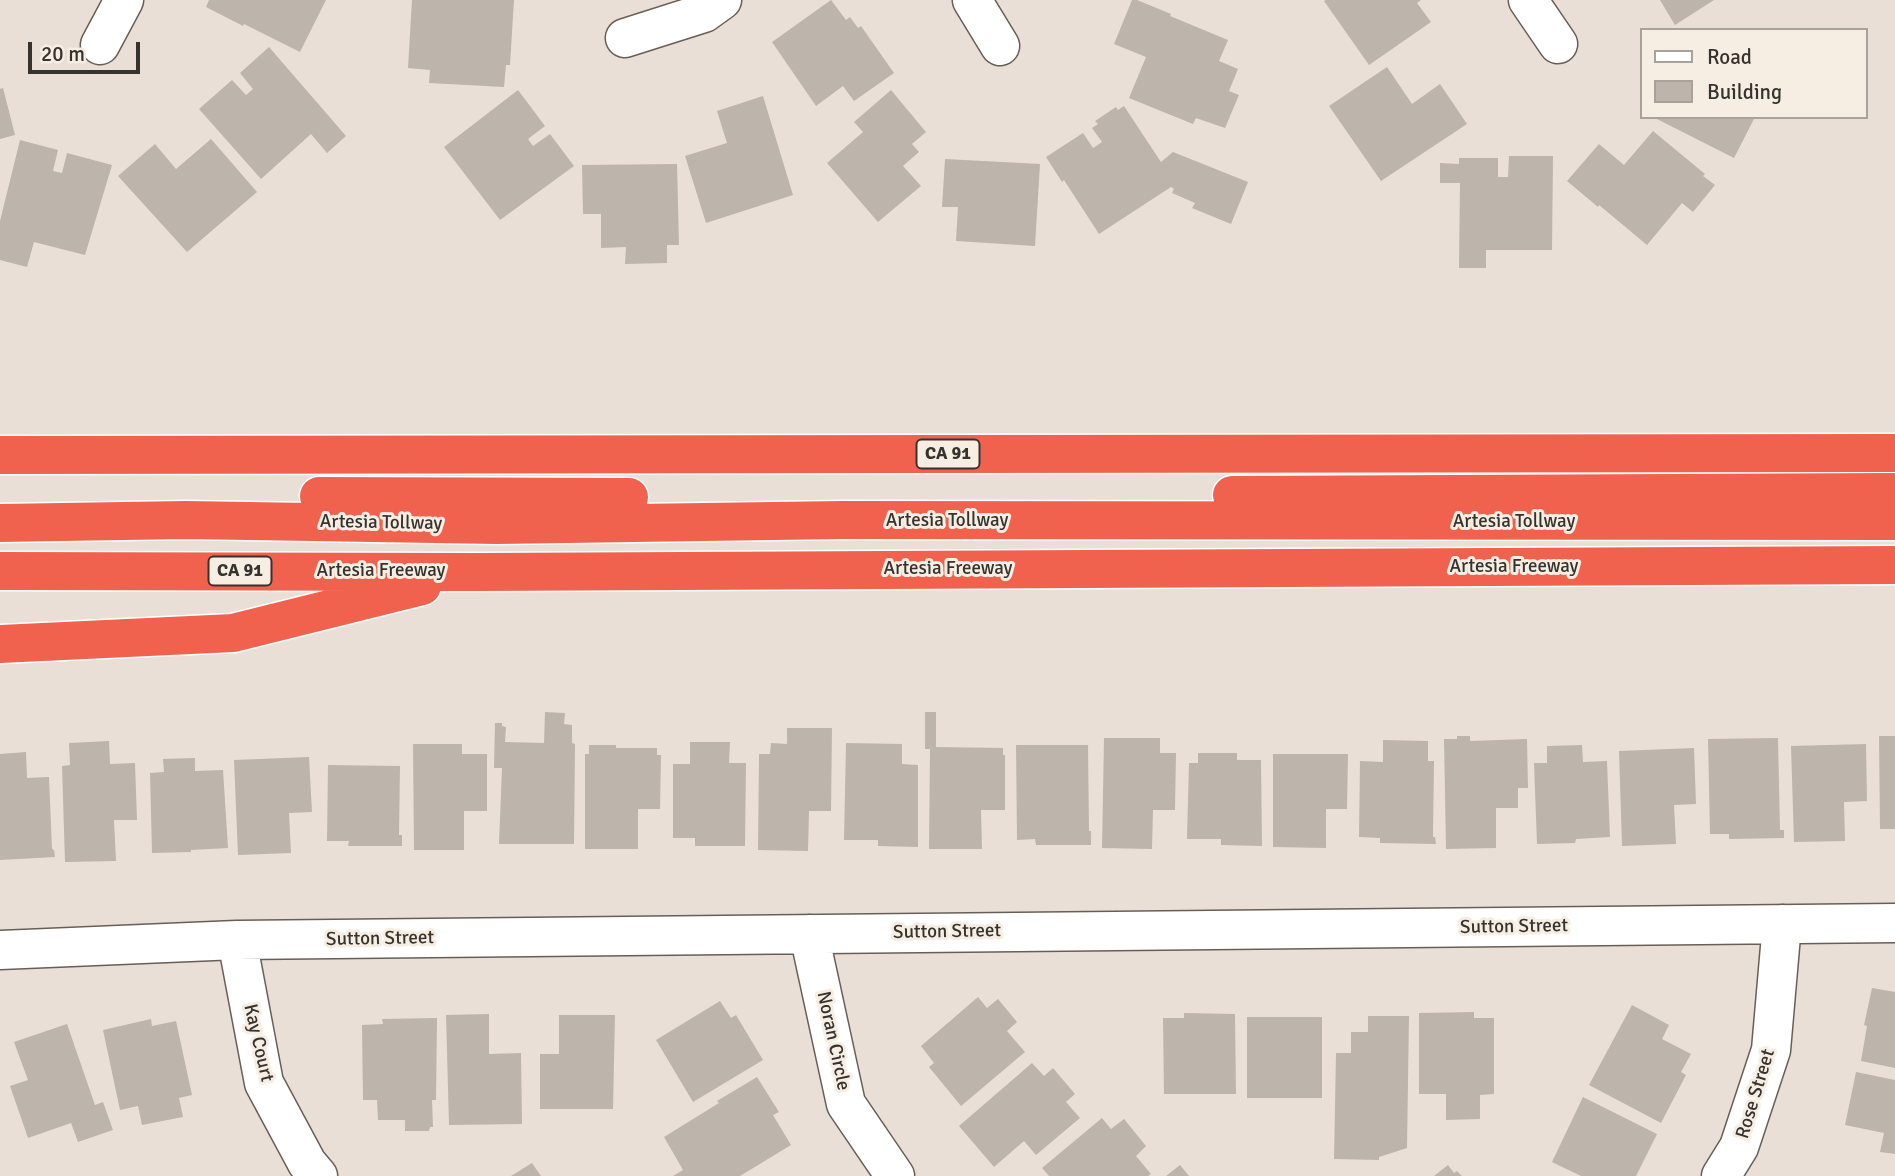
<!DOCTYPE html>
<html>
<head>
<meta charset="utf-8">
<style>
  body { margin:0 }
  #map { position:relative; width:1895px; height:1176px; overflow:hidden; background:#e9dfd6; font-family:Signika,sans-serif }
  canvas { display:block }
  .legend { position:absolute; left:1640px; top:28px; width:228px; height:91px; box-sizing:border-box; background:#f6ede3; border:2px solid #a9a29b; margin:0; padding:9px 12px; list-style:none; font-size:21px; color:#36322e }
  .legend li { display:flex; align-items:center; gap:14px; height:35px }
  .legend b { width:35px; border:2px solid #a9a29b }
  .scale { position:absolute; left:28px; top:42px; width:112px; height:32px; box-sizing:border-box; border:4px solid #36322e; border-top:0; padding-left:9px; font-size:21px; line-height:24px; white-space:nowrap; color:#36322e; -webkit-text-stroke:5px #f6ede3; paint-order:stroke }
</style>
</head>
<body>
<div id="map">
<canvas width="1895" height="1176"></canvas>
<ul class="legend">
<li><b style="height:9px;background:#fff"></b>Road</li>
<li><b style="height:19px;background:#bdb4ab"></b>Building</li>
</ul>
<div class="scale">20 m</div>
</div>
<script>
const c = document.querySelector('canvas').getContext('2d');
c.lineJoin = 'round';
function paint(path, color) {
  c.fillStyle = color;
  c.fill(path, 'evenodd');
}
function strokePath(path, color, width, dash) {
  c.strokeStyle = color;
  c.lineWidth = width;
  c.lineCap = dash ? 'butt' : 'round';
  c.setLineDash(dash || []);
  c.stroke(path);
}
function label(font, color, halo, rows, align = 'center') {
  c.font = font + ' Signika,sans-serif';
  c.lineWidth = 6;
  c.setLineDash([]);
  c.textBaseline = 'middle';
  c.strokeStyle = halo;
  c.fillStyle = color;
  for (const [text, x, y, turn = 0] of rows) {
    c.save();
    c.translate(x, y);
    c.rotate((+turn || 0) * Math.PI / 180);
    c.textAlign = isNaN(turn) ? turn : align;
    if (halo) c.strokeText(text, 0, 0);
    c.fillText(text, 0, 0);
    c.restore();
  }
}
paint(new Path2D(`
  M209 0H326L300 52 244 24 243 26 206 7Z
  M412 0H514L510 65H506L504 87 429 83 430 70 408 68Z
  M831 0 846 20 850 17 858 28 861 26 894 73 854 101 843 86 816 106 772 42Z
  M1132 0H1137L1171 14 1170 16 1228 40 1219 61 1238 69 1229 91 1239 95 1225 128 1196 118 1193 124 1129 98 1146 57 1114 44Z
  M1326 0H1421L1417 3 1431 22 1369 65 1324 1Z
  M1660 0H1714L1675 25Z
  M269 47 346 136 327 153 311 134 261 179 199 109 232 80 246 95 253 89 240 73Z
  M1387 67 1412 104 1440 84 1467 124 1381 181 1329 106Z
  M3 88 15 135 0 139V89Z
  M518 90 545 126 528 139 533 146 550 134 574 166 500 220 444 147Z
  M891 90 926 132 912 144 919 152 903 166 921 186 878 222 827 163 863 132 854 122Z
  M763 96 793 195 706 223 685 156 727 143 717 111Z
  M1124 106 1161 162 1173 152 1248 182 1231 224 1192 208 1195 203 1172 193 1174 189 1171 187 1099 234 1064 180 1062 182 1046 157 1083 133 1093 148 1102 142 1092 128 1098 124 1095 121 1116 107 1118 110Z
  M1653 117H1755L1734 158Z
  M1653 131 1705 174 1703 176 1715 185 1693 212 1682 203 1647 245 1599 205 1598 207 1567 181 1599 144 1624 165Z
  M211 139 257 192 187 252 118 176 155 144 176 169Z
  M20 140 58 150 53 171 62 173 67 153 112 165 85 255 34 242 27 267 0 260V221Z
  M1509 156H1553L1552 250H1486V268H1459L1460 183H1440V163L1459 164V158H1498V177H1508Z
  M945 159 1040 164 1035 246 956 241 958 207H942Z
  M677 164 679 245H667V263L625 264 626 247 601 248V214H583L582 165Z
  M545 712 565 713 564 724 572 725V743L575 744 574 844H499L502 768H494L495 723H502V726L506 727 505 742 544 743Z
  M925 712H936V747L1003 748V755H1005V810H981L982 849H929L930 749H925Z
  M787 728H832L831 811H809L808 851 758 850 759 754H770L771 743 787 744Z
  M1457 736H1470V741L1527 739 1528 788H1518V808H1496V848L1446 849 1444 739H1457Z
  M1879 736H1895V829H1880Z
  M1104 738H1160V753H1176L1175 810H1153L1152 849 1102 848Z
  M1778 738 1780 830H1784V838L1729 839V834H1710L1708 739Z
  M1383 740 1428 741V761H1434L1433 837H1435L1436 844 1380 843V838L1359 837 1360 761 1383 762Z
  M109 741 110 764 135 763 137 820H114L116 861 65 862 62 766 70 765 69 743Z
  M690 742H730L729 763H746L745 846H695V838H673V764H690Z
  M846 743 902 744V764L918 765V847L878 846V840H844Z
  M413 744H462V754H487V811H464V850H414Z
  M1866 744 1867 801 1844 802 1845 841 1794 842 1791 746Z
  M589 745H616V748H657V755H661L660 809H638V849H585V754H589Z
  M1016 745H1088L1089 831H1091V845H1036L1035 839 1017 840Z
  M1582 745 1583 762 1607 761 1610 837 1576 839 1575 843 1537 844 1534 763H1547V746Z
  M1694 748 1696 804 1674 805 1676 844 1622 846 1619 751Z
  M26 752 27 778 49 777 52 849 54 850 55 857 0 860V754Z
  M1198 753H1237V760H1261L1262 846 1221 845V839H1187L1189 763H1198Z
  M1273 754H1348L1347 809H1326V848L1273 847Z
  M309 757 312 812 289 813 291 853 238 855 234 760Z
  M195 758V771L223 770 228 848 191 850V852L152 853 150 773 164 772 163 759Z
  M328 765 400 766 399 835H402V846H348L349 841H327Z
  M1872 988 1895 992V1068L1861 1061 1867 1026 1864 1025Z
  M978 997 987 1008 998 999 1017 1022 1007 1031 1025 1052 961 1106 929 1067 934 1063 921 1046Z
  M720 1001 731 1018 736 1015 763 1060 693 1102 656 1040Z
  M1632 1005 1669 1025 1662 1039 1691 1054 1681 1072 1686 1075 1661 1123 1589 1085Z
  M1474 1012V1018H1494V1094L1480 1095V1119L1446 1120V1094H1419V1013Z
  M1184 1013 1235 1014 1236 1094H1164L1163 1018H1184Z
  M489 1014V1054L521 1053 522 1124 449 1125 446 1015Z
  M559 1015H615L613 1109H540V1054H559Z
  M1368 1016H1409L1407 1148 1379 1157V1160L1334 1159 1336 1053H1351V1032H1368Z
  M1247 1017H1322V1098H1247Z
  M437 1018 436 1100H432L433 1127H430L429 1131H405V1120H378L377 1100H363L362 1025 383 1024 382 1019Z
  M151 1019 152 1026 176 1021 192 1095 179 1098 183 1117 142 1125 138 1106 120 1110 103 1030Z
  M67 1024 95 1105 103 1102 113 1130 78 1142 71 1123 28 1138 10 1086 28 1080 14 1042Z
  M1032 1063 1044 1076 1053 1068 1075 1094 1066 1102 1080 1118 1036 1155 1024 1141 994 1167 959 1126Z
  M1856 1072 1895 1080V1154L1880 1152 1884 1133 1845 1125Z
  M757 1077 779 1112 773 1115 791 1145 740 1176H673L683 1170 664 1137 719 1103 717 1101Z
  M1583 1097 1657 1134 1636 1176H1581L1552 1162Z
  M1102 1118 1111 1129 1124 1119 1146 1146 1136 1156 1151 1174 1148 1176H1049L1042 1168Z
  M532 1163 541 1176H511Z
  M1180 1165 1189 1176H1166Z
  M1448 1165 1454 1173 1457 1171 1462 1176H1434Z`), '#bdb4ab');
const minor = new Path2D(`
  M972 0 1000 46
  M1528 0 1558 44
  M625 38 704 13 722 0
  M100 45 124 0
  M809 934 846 1104 895 1176
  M237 940 264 1083 307 1163 318 1176
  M0 950 237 940 1895 923
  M1721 1176 1739 1147 1771 1050 1782 924`);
const highway = new Path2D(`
  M0 455 1895 453
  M1232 495 1895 492
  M319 496 629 497
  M0 523 186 520 497 525 842 520 1895 521
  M0 571 480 572 1895 565
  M0 644 233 633 422 586`);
strokePath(minor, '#675f57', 41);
strokePath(highway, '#fff', 41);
strokePath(minor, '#fff', 38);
strokePath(highway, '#f1624e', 38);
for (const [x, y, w] of [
  [948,454,63],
  [240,571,63]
]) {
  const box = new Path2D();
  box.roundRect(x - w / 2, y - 14.5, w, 29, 5);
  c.fillStyle = '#f6ede3';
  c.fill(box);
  strokePath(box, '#36322e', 2);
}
label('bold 18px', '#36322e', null, [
  ["CA 91",948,454],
  ["CA 91",240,571]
]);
label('19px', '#36322e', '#f6ede3', [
  ["Artesia Tollway",947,521],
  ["Artesia Tollway",1514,522],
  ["Artesia Tollway",381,523,1],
  ["Artesia Freeway",1514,567],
  ["Artesia Freeway",948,569],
  ["Artesia Freeway",381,571],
  ["Sutton Street",1514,927,-1],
  ["Sutton Street",947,932,-1],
  ["Sutton Street",380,939,-1],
  ["Noran Circle",833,1041,78],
  ["Kay Court",258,1043,77],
  ["Rose Street",1756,1094,-73]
]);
</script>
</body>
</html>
